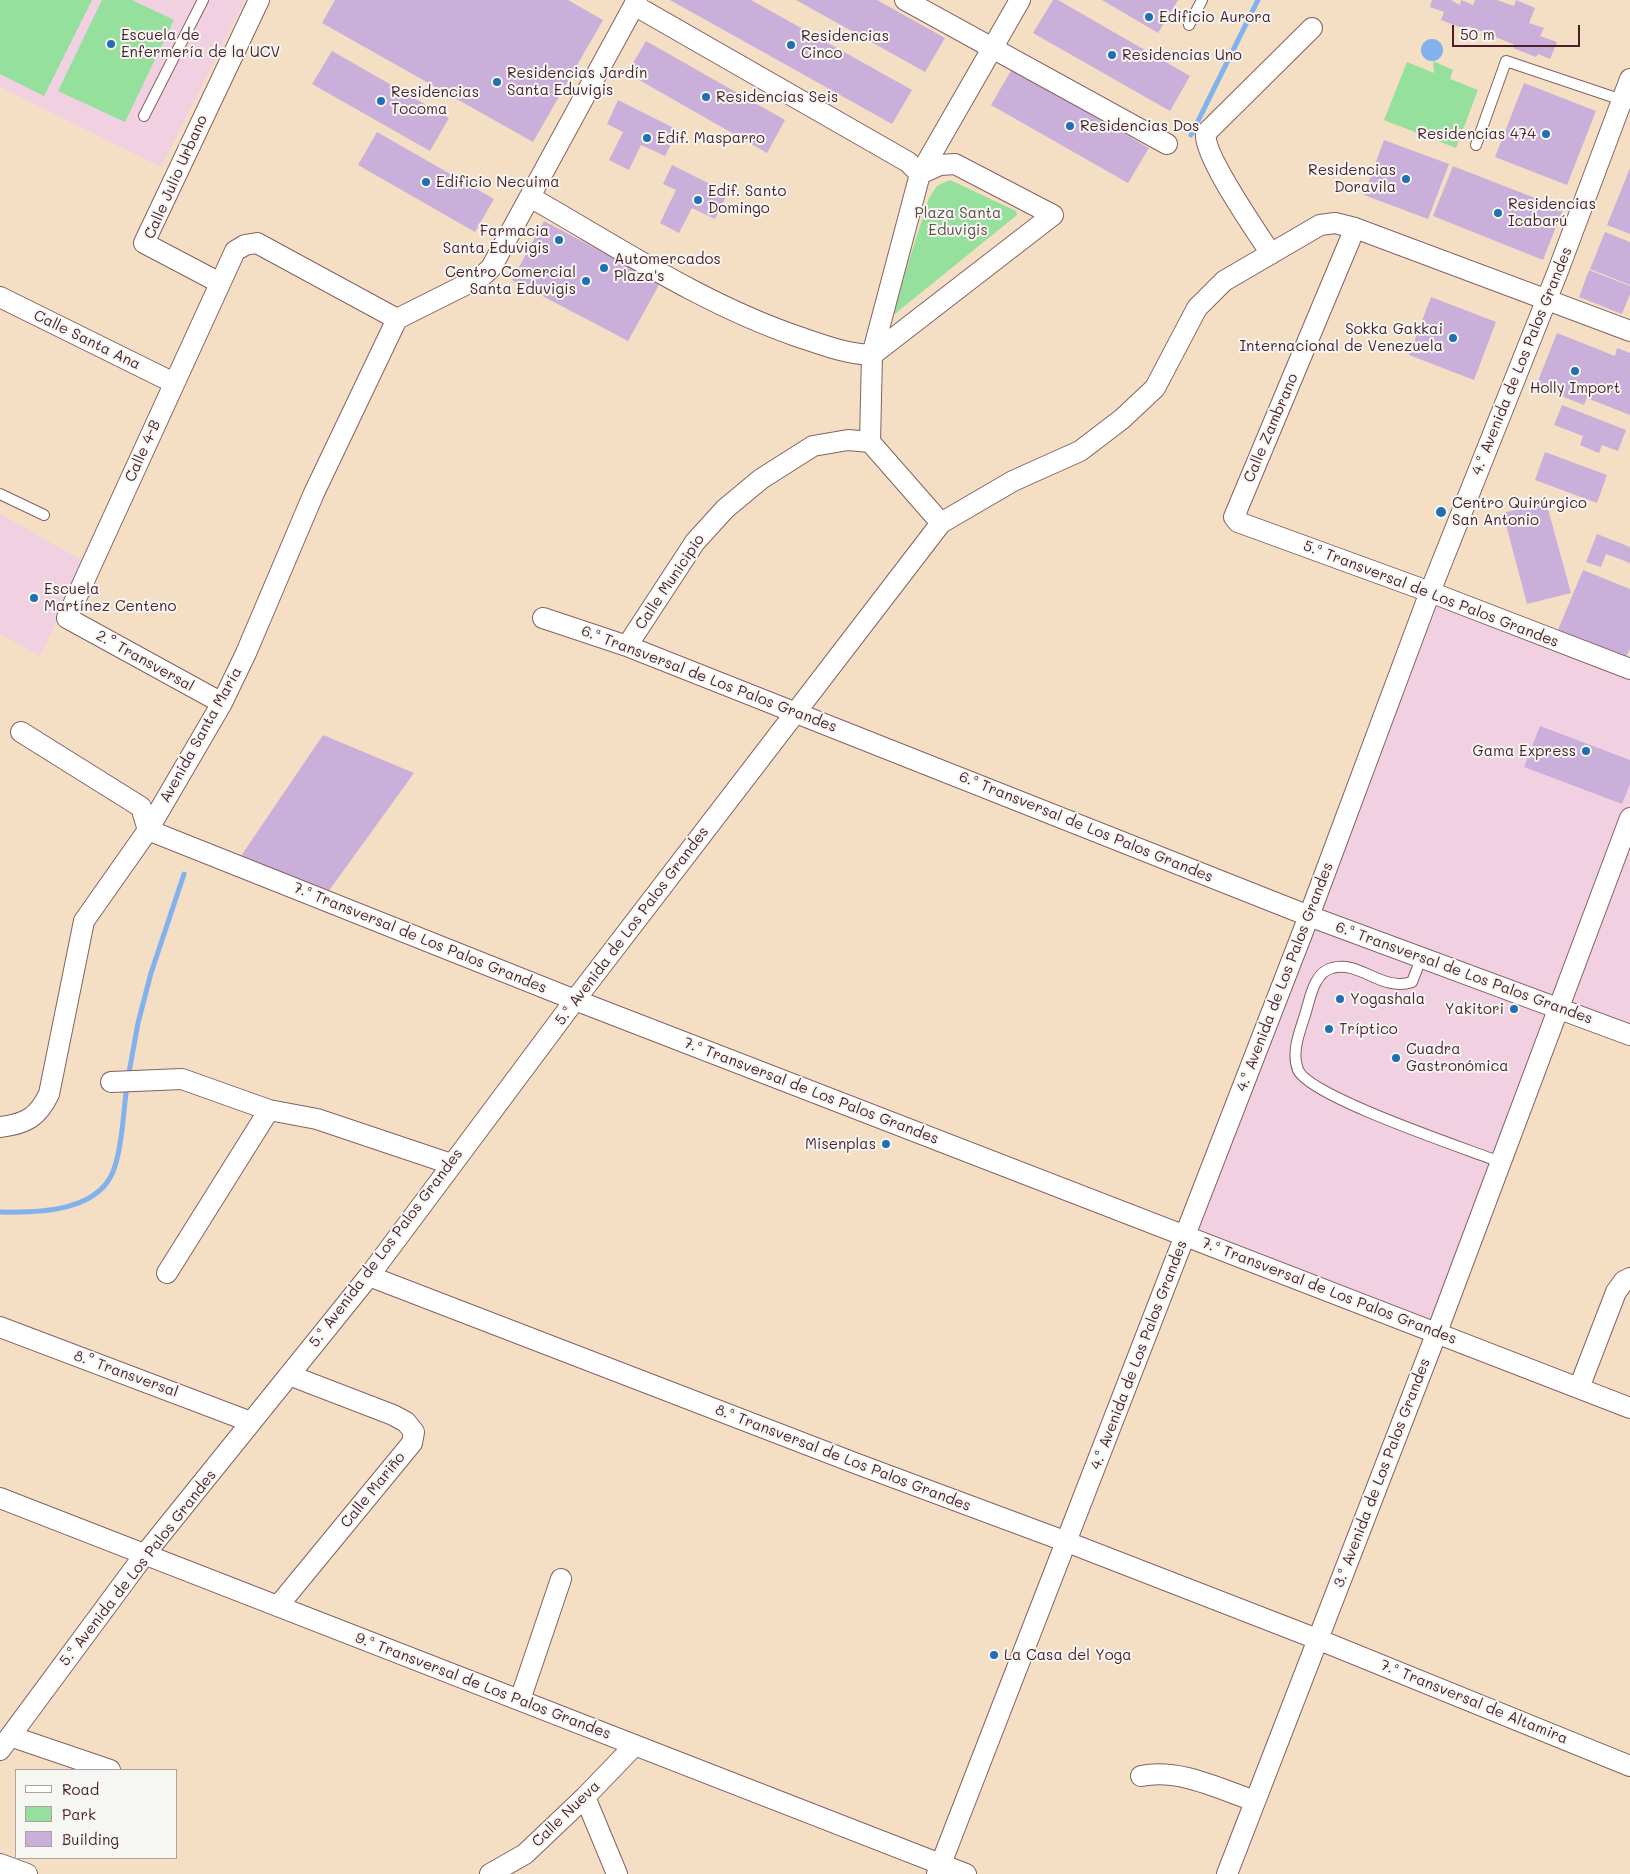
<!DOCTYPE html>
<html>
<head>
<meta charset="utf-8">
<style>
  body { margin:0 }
  #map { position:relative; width:1630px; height:1874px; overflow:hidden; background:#f4dec4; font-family:Mali,sans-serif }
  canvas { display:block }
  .legend { position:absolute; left:15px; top:1769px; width:162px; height:90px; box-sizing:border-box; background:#f6f6f2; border:1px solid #b1a0a2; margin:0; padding:6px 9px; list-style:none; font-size:15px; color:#4a1f2b }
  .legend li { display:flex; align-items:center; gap:10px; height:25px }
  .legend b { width:25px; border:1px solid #b1a0a2 }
  .scale { position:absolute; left:1452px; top:25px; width:128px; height:22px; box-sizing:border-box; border:2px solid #4a1f2b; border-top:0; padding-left:6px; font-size:15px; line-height:18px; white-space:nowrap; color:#4a1f2b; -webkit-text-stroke:4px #f6f6f2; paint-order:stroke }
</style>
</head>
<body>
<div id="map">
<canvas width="1630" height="1874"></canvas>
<ul class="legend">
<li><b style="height:6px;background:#fff"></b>Road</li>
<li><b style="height:14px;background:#94e09c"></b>Park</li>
<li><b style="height:14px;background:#cbafdb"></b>Building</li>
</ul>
<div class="scale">50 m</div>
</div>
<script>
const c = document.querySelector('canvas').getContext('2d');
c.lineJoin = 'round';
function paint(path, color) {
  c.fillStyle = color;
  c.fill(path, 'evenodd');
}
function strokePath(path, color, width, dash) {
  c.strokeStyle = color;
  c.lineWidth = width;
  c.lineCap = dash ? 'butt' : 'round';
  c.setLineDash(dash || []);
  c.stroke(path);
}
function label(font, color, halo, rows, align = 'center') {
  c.font = font + ' Mali,sans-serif';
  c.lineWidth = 4;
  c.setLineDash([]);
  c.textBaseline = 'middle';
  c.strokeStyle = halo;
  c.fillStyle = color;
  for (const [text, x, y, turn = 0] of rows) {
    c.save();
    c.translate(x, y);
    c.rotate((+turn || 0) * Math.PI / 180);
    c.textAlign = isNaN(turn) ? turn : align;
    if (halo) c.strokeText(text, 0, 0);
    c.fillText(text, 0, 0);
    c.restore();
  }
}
paint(new Path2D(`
  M0 0H245L161 167 0 87Z
  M0 514 85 562 40 656 0 634Z
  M1430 592 1630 669V1033L1560 1007 1437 1332 1185 1236Z`), '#f1d0e2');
paint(new Path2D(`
  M0 0H92L44 96 0 74Z
  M102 0H132L174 20 125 122 58 91Z
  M1433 61 1453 70 1450 79 1478 90 1456 148 1384 120 1407 62 1434 73Z
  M950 180 1016 211 1017 215 891 317 929 198 937 186Z`), '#94e09c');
paint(new Path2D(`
  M1421 50a11 11 0 1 1 22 0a11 11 0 1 1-22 0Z`), '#81b2ed');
strokePath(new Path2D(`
  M1191 135 1258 0
  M128 1078 138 1023 151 973 184 874
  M0 1212C39 1213 102 1212 115 1166 123 1141 123 1112 127 1086`), '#81b2ed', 5);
paint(new Path2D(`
  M335 0H568L603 20 533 142 322 23Z
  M670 0H751L912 90 892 124Z
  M796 0H877L945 38 925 72Z
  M1053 0H1058L1190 76 1170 111 1033 33Z
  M1102 0H1178L1158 33Z
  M1432 0H1451L1460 5 1461 0 1473 5 1475 0H1497L1514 6 1516 0 1535 8 1529 23 1544 28 1540 36 1557 42 1550 59 1538 54 1536 57 1513 48 1515 45 1468 26 1467 30 1441 20 1444 12 1430 7Z
  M646 41 785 120 767 153 627 73Z
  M332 51 449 118 430 151 312 84Z
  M1012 69 1149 148 1128 183 991 105Z
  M1524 83 1596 111 1567 185 1495 157Z
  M618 100 678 130 665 156 641 145 629 170 609 160 623 132 607 124Z
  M377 132 494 199 475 232 358 165Z
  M1384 140 1449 164 1428 219 1364 195Z
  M672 165 728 193 715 219 692 208 679 233 660 223 676 190 663 184Z
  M1453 166 1563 209 1543 260 1433 216Z
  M1630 168V234L1607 225Z
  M544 221 660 283 628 341 512 280Z
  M1605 232 1630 242V285L1590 269Z
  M1589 270 1630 286V294L1622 314 1579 297Z
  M1431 297 1496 322 1474 380 1409 355Z
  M1557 333 1615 356 1617 348 1630 353V415L1587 398 1584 405 1536 386Z
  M1562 405 1626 430 1618 451 1602 445 1599 453 1580 445 1583 436 1554 425Z
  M1545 452 1607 475 1597 503 1535 480Z
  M1546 502 1571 593 1527 604 1503 513Z
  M1597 534 1630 547V563L1606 554 1601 567 1586 562Z
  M1583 570 1630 589V649L1626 657 1558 630Z
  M1540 726 1630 760V784L1622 804 1524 767Z
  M323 735 414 773 328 892 241 856Z`), '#cbafdb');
const lane = new Path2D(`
  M1189 25 1202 0
  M144 116 203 0
  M1476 145 1506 61 1622 100
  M0 494 44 515
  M1422 956 1412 982C1381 992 1360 960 1332 968 1314 972 1310 999 1305 1015 1300 1031 1291 1052 1298 1070 1310 1097 1467 1149 1500 1162`);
const street = new Path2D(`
  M905 0 1167 144
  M530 197C618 247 702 304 799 337 823 345 846 354 872 355L1053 215 955 164 940 165 920 174 908 162 634 5
  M1355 228 1234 517 1238 522 1430 592 1630 669
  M1271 254C1257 232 1202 154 1206 133L1312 28
  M220 283 144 243 259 0
  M0 297 174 383
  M397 319 481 277 491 268 637 0
  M941 523 870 442 872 355 920 174 1020 0
  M543 618 627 646 1309 916 1630 1035
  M627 646 695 542 725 509 761 479 813 446 848 440 870 442
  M222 703 67 618 235 251 245 245 257 243 397 319
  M21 732 141 807 148 830 575 1000 1630 1408
  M111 1082 182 1079 269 1110 317 1119 451 1164
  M0 1127C26 1124 38 1117 49 1094L84 921 148 830 222 703 246 653 314 493 397 319
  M167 1273 269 1110
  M369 1276 860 1465 1067 1542 1317 1639 1630 1766
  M0 1327 251 1422
  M1579 1388 1616 1292 1624 1281 1630 1278
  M0 1498 966 1874
  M278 1606 412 1443 414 1432 406 1422 393 1415 289 1375
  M520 1700 561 1579
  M10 1736 110 1770
  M0 1750 145 1554 369 1276 575 1000 941 523 1013 481 1080 451 1122 419 1155 388 1197 308 1224 281 1320 225 1335 223 1355 228 1630 331
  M1141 1776C1179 1768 1219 1789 1255 1801
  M585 1797 617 1874
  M0 1864 27 1874
  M490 1874 525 1854 585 1797 635 1745
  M937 1874 1309 916 1430 592 1558 271 1630 79
  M1227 1874 1437 1332 1630 818`);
strokePath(lane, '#866261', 12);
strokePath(street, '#866261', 22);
strokePath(lane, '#fff', 10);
strokePath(street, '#fff', 20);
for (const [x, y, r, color] of [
  [1149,17,5,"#1f6fb2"],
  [111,44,5,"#1f6fb2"],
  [791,45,5,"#1f6fb2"],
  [1112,55,5,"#1f6fb2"],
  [497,82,5,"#1f6fb2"],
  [706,97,5,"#1f6fb2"],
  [381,101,5,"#1f6fb2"],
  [1070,126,5,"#1f6fb2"],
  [1546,134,5,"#1f6fb2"],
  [647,138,5,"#1f6fb2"],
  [1406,179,5,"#1f6fb2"],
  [426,182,5,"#1f6fb2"],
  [698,200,5,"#1f6fb2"],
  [1498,213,5,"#1f6fb2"],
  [559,240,5,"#1f6fb2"],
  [604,268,5,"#1f6fb2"],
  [586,281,5,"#1f6fb2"],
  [1453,338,5,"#1f6fb2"],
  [1575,371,5,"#1f6fb2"],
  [1441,512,6,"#1f6fb2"],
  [34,598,5,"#1f6fb2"],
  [1586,751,5,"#1f6fb2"],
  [1340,999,5,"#1f6fb2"],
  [1514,1009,5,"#1f6fb2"],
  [1329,1029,5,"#1f6fb2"],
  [1396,1058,5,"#1f6fb2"],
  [886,1144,5,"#1f6fb2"],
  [994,1655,5,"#1f6fb2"]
]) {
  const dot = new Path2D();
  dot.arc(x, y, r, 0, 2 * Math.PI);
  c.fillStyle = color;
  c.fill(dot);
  strokePath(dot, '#f6f6f2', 2);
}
label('15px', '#4a1f2b', '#f6f6f2', [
  ["Edificio Aurora",1159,17],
  ["Escuela de",121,35],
  ["Enfermería de la UCV",121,52],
  ["Residencias",801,36],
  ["Cinco",801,53],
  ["Residencias Uno",1122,55],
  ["Residencias Jardín",507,73],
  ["Santa Eduvigis",507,90],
  ["Residencias",391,92],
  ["Tocoma",391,109],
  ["Residencias Seis",716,97],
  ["Residencias Dos",1080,126],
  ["Residencias 474",1536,134,"right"],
  ["Edif. Masparro",657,138],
  ["Residencias",1396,170,"right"],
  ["Doravila",1396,187,"right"],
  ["Edificio Necuima",436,182],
  ["Edif. Santo",708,191],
  ["Domingo",708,208],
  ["Residencias",1508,204],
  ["Icabarú",1508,221],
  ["Farmacia",549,231,"right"],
  ["Santa Eduvigis",549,248,"right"],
  ["Automercados",614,259],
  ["Plaza's",614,276],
  ["Centro Comercial",576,272,"right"],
  ["Santa Eduvigis",576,289,"right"],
  ["Sokka Gakkai",1443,329,"right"],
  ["Internacional de Venezuela",1443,346,"right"],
  ["Holly Import",1575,388,"center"],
  ["Centro Quirúrgico",1452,503],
  ["San Antonio",1452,520],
  ["Escuela",44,589],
  ["Martínez Centeno",44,606],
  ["Gama Express",1576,751,"right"],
  ["Yogashala",1350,999],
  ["Yakitori",1504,1009,"right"],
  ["Tríptico",1339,1029],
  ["Cuadra",1406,1049],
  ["Gastronómica",1406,1066],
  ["Misenplas",876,1144,"right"],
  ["La Casa del Yoga",1004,1655]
], 'left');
label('15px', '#4a1f2b', '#f6f6f2', [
  ["Calle Julio Urbano",176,177,-66],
  ["Calle Santa Ana",87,340,26],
  ["4.ª Avenida de Los Palos Grandes",1522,361,-68],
  ["Calle Zambrano",1271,428,-67],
  ["Calle 4-B",143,451,-66],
  ["Calle Municipio",670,582,-56],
  ["5.ª Transversal de Los Palos Grandes",1431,594,21],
  ["2.° Transversal",145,661,29],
  ["6.ª Transversal de Los Palos Grandes",709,679,21],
  ["Avenida Santa María",201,735,-61],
  ["6.ª Transversal de Los Palos Grandes",1086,827,22],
  ["5.ª Avenida de Los Palos Grandes",632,926,-53],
  ["7.ª Transversal de Los Palos Grandes",420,938,22],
  ["6.ª Transversal de Los Palos Grandes",1464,973,20],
  ["4.ª Avenida de Los Palos Grandes",1285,977,-69],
  ["7.ª Transversal de Los Palos Grandes",811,1091,21],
  ["5.ª Avenida de Los Palos Grandes",386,1248,-53],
  ["7.ª Transversal de Los Palos Grandes",1329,1291,21],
  ["4.ª Avenida de Los Palos Grandes",1139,1355,-69],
  ["8.° Transversal",126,1374,20],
  ["8.ª Transversal de Los Palos Grandes",843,1458,21],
  ["3.ª Avenida de Los Palos Grandes",1382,1473,-69],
  ["Calle Mariño",373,1490,-51],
  ["5.ª Avenida de Los Palos Grandes",138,1568,-52],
  ["9.ª Transversal de Los Palos Grandes",483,1686,21],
  ["7.ª Transversal de Altamira",1474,1702,22],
  ["Calle Nueva",566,1814,-44]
]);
label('15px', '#5c4f47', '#f6f6f2', [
  ["Plaza Santa",958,213],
  ["Eduvigis",958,230]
]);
</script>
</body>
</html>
